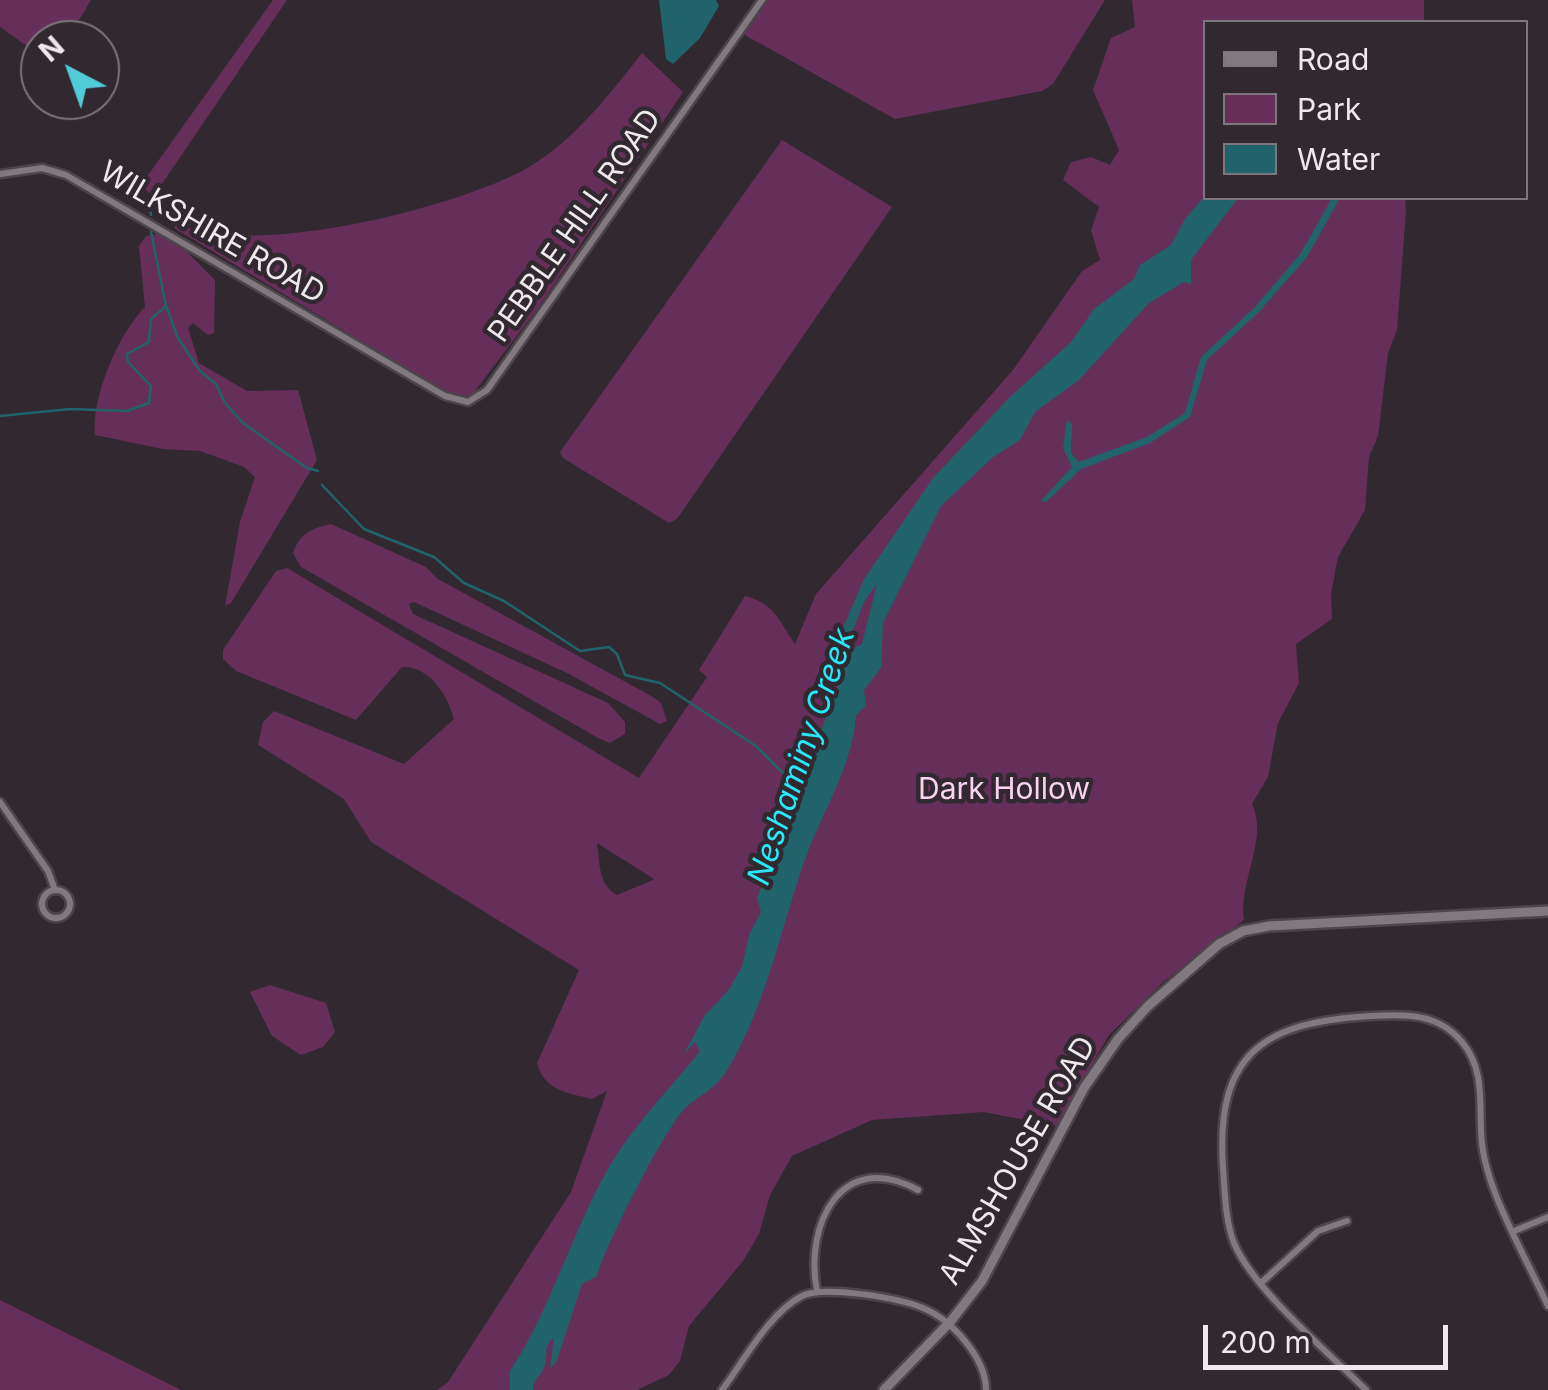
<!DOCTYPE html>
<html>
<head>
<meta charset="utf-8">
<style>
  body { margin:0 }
  #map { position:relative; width:1548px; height:1390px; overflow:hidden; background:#31292f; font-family:Inter,sans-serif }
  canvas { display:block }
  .legend { position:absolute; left:1203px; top:20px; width:325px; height:180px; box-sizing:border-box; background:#31292f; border:2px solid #7d767b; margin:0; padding:12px 18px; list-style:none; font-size:30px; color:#eee9ed }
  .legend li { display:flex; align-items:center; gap:20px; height:50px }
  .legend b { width:50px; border:2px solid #7d767b }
  .north { position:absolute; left:20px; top:20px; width:100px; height:100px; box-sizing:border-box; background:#31292f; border:2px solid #7d767b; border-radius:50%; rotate:319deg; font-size:28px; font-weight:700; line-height:40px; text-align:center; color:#eee9ed }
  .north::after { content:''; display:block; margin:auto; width:35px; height:45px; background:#52cbd8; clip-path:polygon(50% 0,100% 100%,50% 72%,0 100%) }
  .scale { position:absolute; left:1203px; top:1325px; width:245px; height:45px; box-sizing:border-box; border:5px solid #eee9ed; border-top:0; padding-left:12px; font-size:30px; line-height:35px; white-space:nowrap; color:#eee9ed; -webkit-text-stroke:8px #31292f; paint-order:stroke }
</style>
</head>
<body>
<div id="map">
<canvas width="1548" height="1390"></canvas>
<ul class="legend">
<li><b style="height:12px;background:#82787f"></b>Road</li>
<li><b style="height:28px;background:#652f5a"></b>Park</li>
<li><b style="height:28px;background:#21636a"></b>Water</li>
</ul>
<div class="north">N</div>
<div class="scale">200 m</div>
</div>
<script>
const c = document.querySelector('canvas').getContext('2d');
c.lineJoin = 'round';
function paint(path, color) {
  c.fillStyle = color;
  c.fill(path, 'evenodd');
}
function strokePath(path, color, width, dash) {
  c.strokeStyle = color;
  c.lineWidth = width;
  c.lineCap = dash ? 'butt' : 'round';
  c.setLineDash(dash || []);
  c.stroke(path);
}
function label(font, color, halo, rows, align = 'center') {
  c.font = font + ' Inter,sans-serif';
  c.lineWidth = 9;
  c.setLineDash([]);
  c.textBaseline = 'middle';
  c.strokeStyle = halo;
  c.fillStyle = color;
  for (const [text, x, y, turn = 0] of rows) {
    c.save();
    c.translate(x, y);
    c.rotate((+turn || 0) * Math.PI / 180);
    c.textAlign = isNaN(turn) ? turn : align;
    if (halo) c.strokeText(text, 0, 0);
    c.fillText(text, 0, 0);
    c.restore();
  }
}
paint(new Path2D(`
  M0 0H91L67 40H40V55L0 27Z
  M273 0H287L153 197 141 185Z
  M767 0H1105L1053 84 1042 91 895 119 743 34Z
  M1132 0H1424V22H1206V198H1405L1406 211 1397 330 1388 353 1378 436 1369 457 1365 510 1338 557 1331 594 1332 619 1296 644 1299 683 1278 723 1268 777 1252 804C1269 839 1238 882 1244 920L1162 983 1109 1035 1056 1126 984 1112 872 1120 792 1156 770 1195 759 1234 743 1261 689 1326 680 1361 669 1375 637 1390H437L448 1382 571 1192 607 1091 592 1099C567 1093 544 1090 537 1063L579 970 371 842 344 799 258 745 263 722 274 711 404 764 454 719C448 696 430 666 402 667L356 720 236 671 223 659V650L276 571 287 568 639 778 707 677 699 670 745 596C774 603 780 622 795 644L816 594 1013 370 1082 271 1100 260 1091 230 1099 207 1063 180 1071 162 1091 157 1110 165 1119 150 1093 90 1111 38 1135 27ZM597 843 654 879 653 880 617 895C598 885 600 863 597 843Z
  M642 53 683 92 538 308 472 395 454 397 174 228 176 222C245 262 473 205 537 162 580 133 610 94 642 53Z
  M782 140 892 207 677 519 669 523 563 458 560 452Z
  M157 234 185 250 215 280 214 333 208 335 193 323 188 328 199 363 247 391 298 390 317 460 231 603 225 606 240 522 255 477 244 467 200 451 163 449 95 435C91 397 119 333 145 307L139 246 146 236Z
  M331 524 426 567 438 579 653 697 661 703 667 721 660 724 567 673 414 602 409 604 413 614 608 703 625 722V734L610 743 598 738 301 567 293 553C300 533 312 528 331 524Z
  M270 985 326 1003 335 1032 323 1047 301 1055 272 1036 250 992Z
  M0 1300 181 1390H0Z`), '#652f5a');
paint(new Path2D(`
  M659 0H716L719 6 700 38 673 64 666 59Z
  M1205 196 1238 198 1191 260V284L1184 282 1149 303 1079 380 1035 412 1020 440 992 458 941 506 883 623 881 668 864 690 866 706 856 715C853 767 820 815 803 865 780 933 764 1011 726 1072 714 1091 694 1097 681 1113 661 1137 605 1246 597 1276L582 1284 556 1363 550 1368 554 1337C542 1348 549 1355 544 1368 540 1378 534 1377 533 1390H510V1371C551 1309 571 1234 608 1169 635 1123 671 1088 700 1051L695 1042 684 1054 705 1015 728 991 742 967 749 935 761 912 757 898 768 871 773 833 784 807 800 789 838 684 841 655 836 644 864 579 933 478 1009 398 1071 342 1094 309 1134 279 1140 265 1171 245 1185 219ZM877 584 862 644 850 650 848 643 864 602Z
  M1332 198H1340L1307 257 1259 312 1207 360 1190 417 1150 443 1081 469 1046 502 1041 501 1072 467 1063 448 1067 420 1072 424 1071 453 1079 462 1147 437 1185 413 1201 357 1254 308 1301 253Z`), '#21636a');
strokePath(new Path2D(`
  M150 208 151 215
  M151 232 166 306 178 338 200 371 216 384 225 403 243 423 307 468 318 471
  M0 416 70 409 127 411 149 403 151 386 128 362 127 354 149 342 151 319 166 306
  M322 485 364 529 434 557 464 583 504 601 580 651 609 647 617 654 625 675 660 683 756 746 801 791`), '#21636a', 2.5);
const street = new Path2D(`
  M0 174 42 168 66 175 445 396 468 402 487 390 762 0
  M0 802 48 871 55 890
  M42 904a14 14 0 1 1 28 0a14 14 0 1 1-28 0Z
  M1514 1231 1548 1217
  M1261 1283 1318 1231 1347 1221
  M817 1291C804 1225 841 1148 918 1190
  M722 1390C744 1361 769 1313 802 1296 824 1285 899 1298 923 1308 952 1320 986 1358 986 1390
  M1366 1390C1329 1353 1253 1289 1234 1243 1225 1220 1225 1192 1223 1168 1215 1052 1265 1022 1371 1016 1406 1014 1438 1013 1462 1042 1487 1072 1478 1109 1482 1144 1488 1195 1527 1259 1548 1306`);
const secondary = new Path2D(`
  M884 1390 951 1321 982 1281 1084 1088 1118 1039 1148 1006 1219 944 1243 931 1269 926 1548 911`);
strokePath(street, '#4c454a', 11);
strokePath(secondary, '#4c454a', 14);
strokePath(street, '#82787f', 6);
strokePath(secondary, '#82787f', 9);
label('30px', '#eee9ed', '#31292f', [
  ["PEBBLE HILL ROAD",575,226,-55],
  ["WILKSHIRE ROAD",212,233,30],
  ["ALMSHOUSE ROAD",1018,1161,-60]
]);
label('30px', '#f8d2ef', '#31292f', [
  ["Dark Hollow",1004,790]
]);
label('italic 32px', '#27e8f9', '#31292f', [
  ["Neshaminy Creek",802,757,-71]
]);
</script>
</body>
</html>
